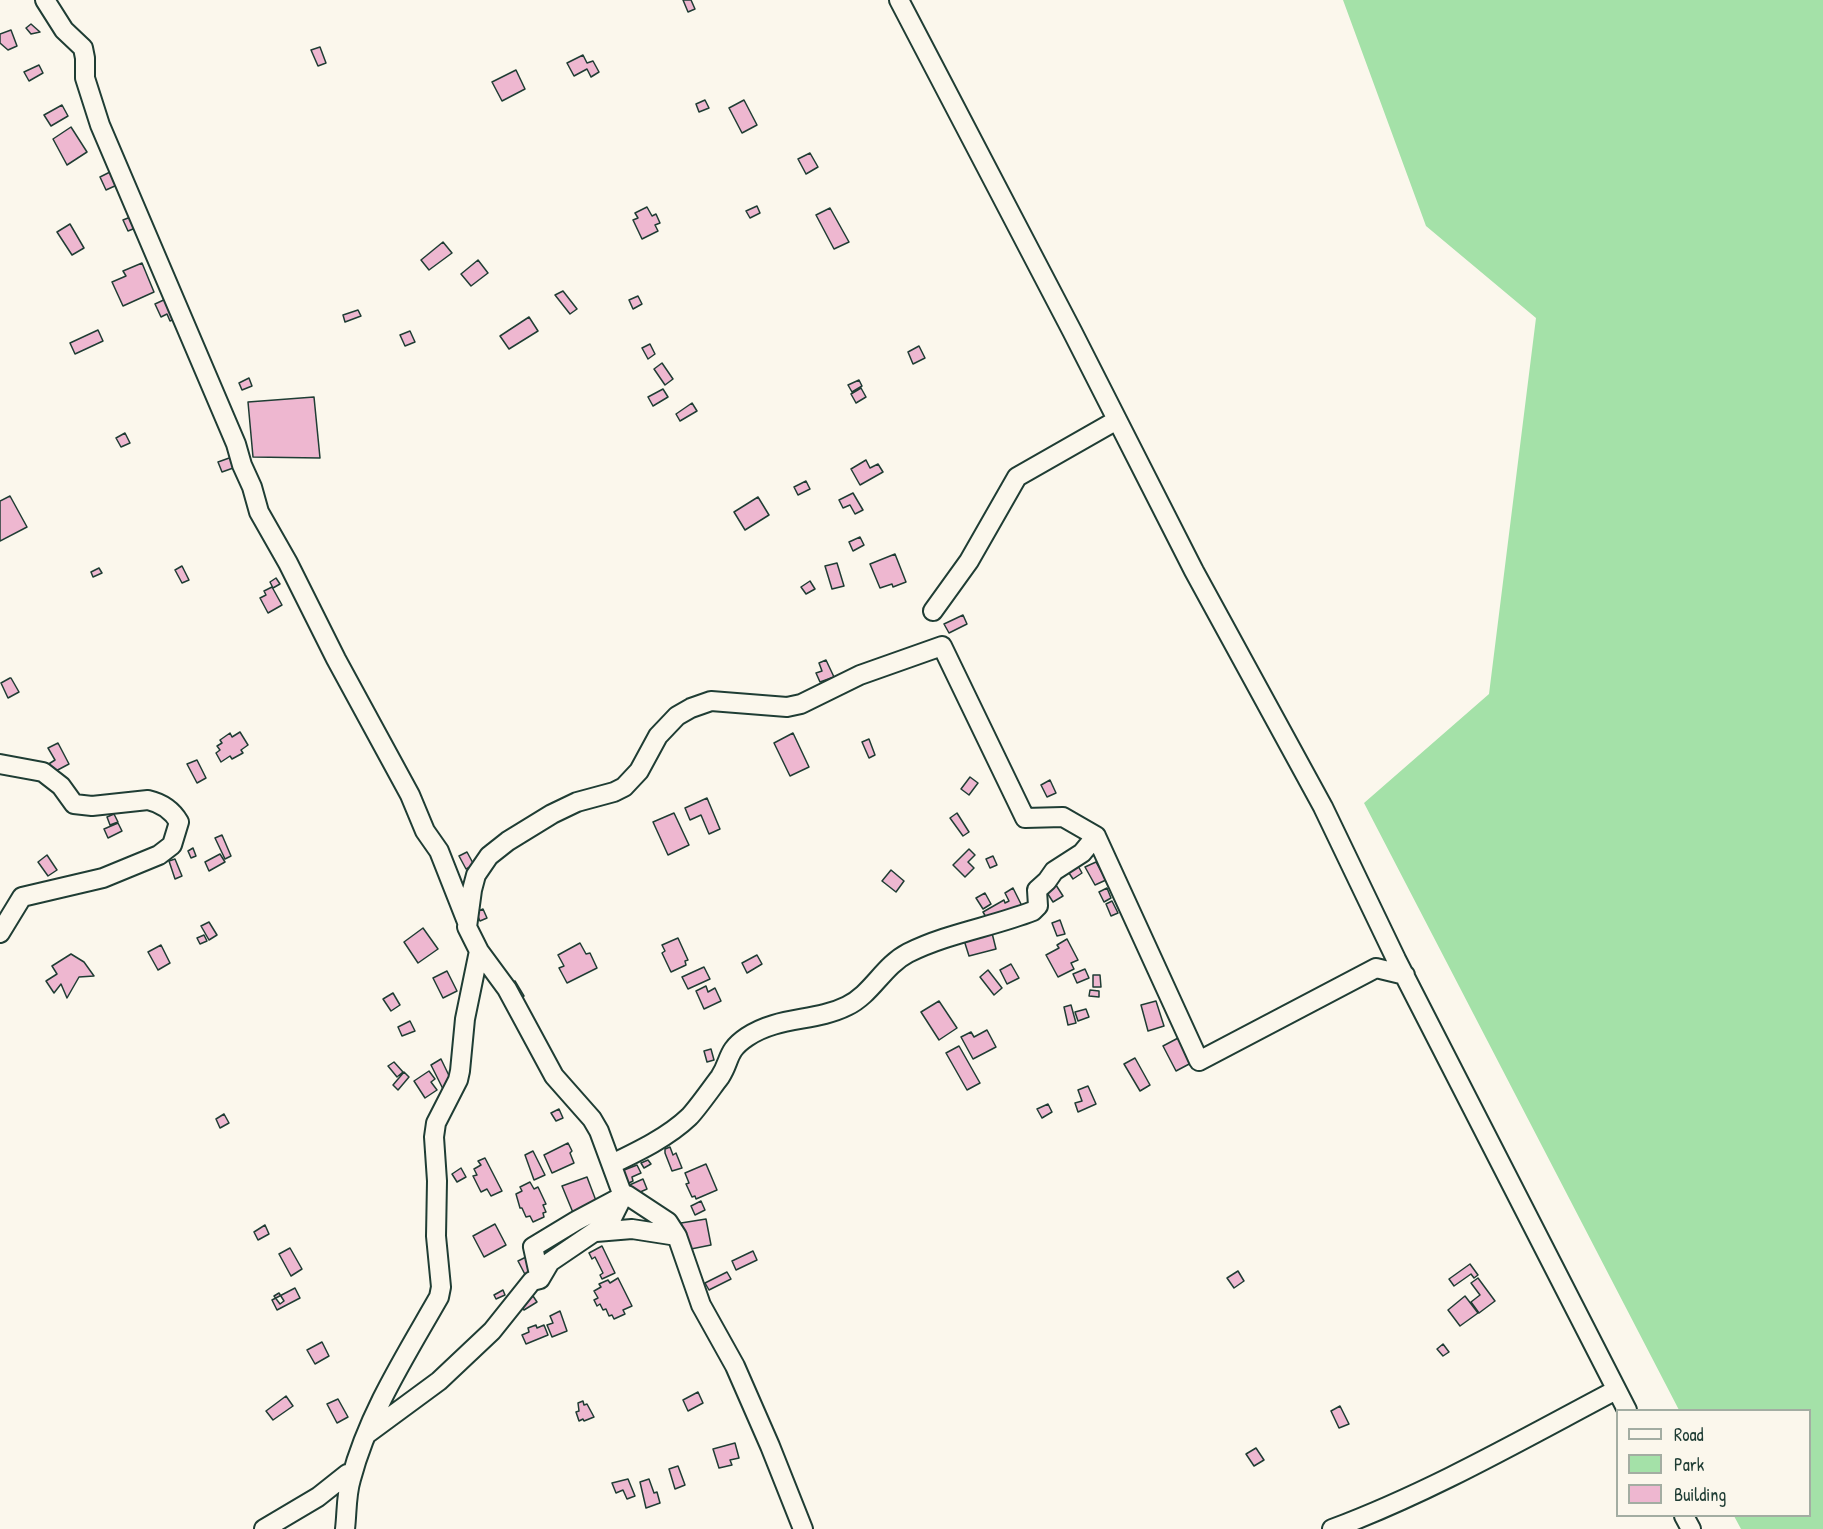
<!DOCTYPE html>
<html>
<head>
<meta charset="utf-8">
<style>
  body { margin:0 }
  #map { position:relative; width:1823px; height:1529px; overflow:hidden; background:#fbf7ec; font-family:"Patrick Hand",sans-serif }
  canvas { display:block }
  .legend { position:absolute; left:1616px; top:1409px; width:195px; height:108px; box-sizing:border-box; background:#fbf7ec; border:2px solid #a3ada2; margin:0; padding:8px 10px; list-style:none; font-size:18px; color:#1f3d34 }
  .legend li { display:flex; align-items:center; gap:12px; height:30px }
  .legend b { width:30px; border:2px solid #a3ada2 }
</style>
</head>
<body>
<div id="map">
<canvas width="1823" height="1529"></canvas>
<ul class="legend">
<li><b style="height:8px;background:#fbf7ec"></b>Road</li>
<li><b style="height:16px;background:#a4e1a8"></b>Park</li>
<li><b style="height:16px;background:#eeb7d0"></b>Building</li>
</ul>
</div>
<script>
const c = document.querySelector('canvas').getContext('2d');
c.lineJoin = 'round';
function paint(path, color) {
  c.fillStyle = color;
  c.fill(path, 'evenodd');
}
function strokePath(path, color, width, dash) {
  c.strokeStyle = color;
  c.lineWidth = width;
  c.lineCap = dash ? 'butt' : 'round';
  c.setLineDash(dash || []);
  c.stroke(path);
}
paint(new Path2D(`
  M1343 0H1823V1529H1741L1734 1516H1810V1410H1679L1364 803 1489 694 1536 318 1426 226Z`), '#a4e1a8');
const building = new Path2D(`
  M683 0H691L695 9 688 12Z
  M31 24 40 32 31 34 26 28Z
  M11 30 17 46 8 50 0 43V34Z
  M320 47 326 63 318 66 311 50Z
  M583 55 587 63 593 61 599 72 591 77 587 69 574 76 567 63Z
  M39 65 43 73 29 81 24 72Z
  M516 70 525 89 502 101 492 82Z
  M705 100 709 108 699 112 696 104Z
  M744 100 757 125 742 133 729 108Z
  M62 105 68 116 51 126 44 115Z
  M71 127 87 152 67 165 53 139Z
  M810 153 818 167 806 174 798 159Z
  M110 172 117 185 106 190 100 177Z
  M757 206 760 213 750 218 746 211Z
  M647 207 652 216 656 214 660 223 655 225 658 231 642 239 633 220 638 218 635 213Z
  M830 208 849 242 834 249 816 215Z
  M133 216 138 227 128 231 123 220Z
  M70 224 84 248 72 255 57 232Z
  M443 242 452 253 429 270 421 260Z
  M478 260 488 273 471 286 461 274Z
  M142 263 154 292 123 306 112 282 126 276 123 271Z
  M563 291 577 309 570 314 555 295Z
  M638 296 642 304 633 309 629 300Z
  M170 297 179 317 170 321 167 314 161 317 155 304Z
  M358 310 361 316 345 322 343 315Z
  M529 317 538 331 509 349 500 336Z
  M98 330 103 341 75 354 70 343Z
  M410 331 415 342 405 346 400 335Z
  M650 344 655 354 648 359 642 348Z
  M919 346 925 358 913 364 908 352Z
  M662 363 673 379 665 385 654 369Z
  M249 378 252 386 242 390 239 383Z
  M859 380 862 386 852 392 848 385Z
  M861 388 866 397 856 403 851 394Z
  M663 389 668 397 653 406 648 397Z
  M314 397 320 458 253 457 248 402Z
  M692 403 697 411 680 421 676 414Z
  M125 433 130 443 121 447 116 438Z
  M232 457 236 467 222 472 218 462Z
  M866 460 870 468 878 464 883 472 860 485 851 469Z
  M806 481 810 489 798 495 794 487Z
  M853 493 863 510 855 514 850 505 843 508 839 500Z
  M10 496 27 527 0 541V501Z
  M758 497 769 515 745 530 734 512Z
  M860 537 864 545 853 551 849 542Z
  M895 554 906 582 893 587 892 584 880 588 870 564Z
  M837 563 844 586 832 589 825 566Z
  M182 566 189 580 182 583 175 570Z
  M99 568 102 573 93 577 91 572Z
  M276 578 280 584 273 588 270 582Z
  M810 581 815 589 806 594 801 587Z
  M272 587 282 605 268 613 260 598 266 595 264 591Z
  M963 615 967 624 949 633 944 624Z
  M826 660 834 677 820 682 816 673 822 671 819 663Z
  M10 678H11L19 692 8 698 1 683Z
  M240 732 248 745 241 750 243 753 232 759 230 756 221 762 216 753 220 750 217 746 222 743 220 740 230 733 232 737Z
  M793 733 809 767 790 776 774 743Z
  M869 739 875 755 869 758 862 742Z
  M58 743 69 764 52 773 47 765 55 760 48 748Z
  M197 760 206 778 197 783 187 764Z
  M970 777 978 783 969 795 961 789Z
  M1050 780 1056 793 1047 797 1041 785Z
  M707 798 720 829 709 834 701 815 690 820 685 808Z
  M674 813 689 845 668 855 653 822Z
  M957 813 969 832 963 836 950 818Z
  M114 814 118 822 110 825 107 817Z
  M118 823 122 831 108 838 104 829Z
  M222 835 231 856 225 859 215 838Z
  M193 848 196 856 191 858 188 851Z
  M969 849 975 855 968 862 974 868 965 877 953 865Z
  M467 852 474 865 466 869 459 856Z
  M220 854 225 862 209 871 205 862Z
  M47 855 57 870 48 876 38 862Z
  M993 856 997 865 990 868 986 859Z
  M175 859 182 876 175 879 169 861Z
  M1096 862 1106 880 1095 885 1085 867Z
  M1077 864 1082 873 1073 879 1067 870Z
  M891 870 904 881 896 892 882 881Z
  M1054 882 1063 896 1053 902 1044 888Z
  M1013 888 1022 906 990 924 983 912 1004 900 1005 903 1009 901 1005 893Z
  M1107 888 1111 898 1104 902 1099 892Z
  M985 893 991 904 983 909 976 898Z
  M1112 901 1118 913 1111 916 1106 904Z
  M483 909 487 918 480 921 476 912Z
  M1060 920 1065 934 1057 936 1052 923Z
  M209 922 217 935 209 940 201 926Z
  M423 928 438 949 418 963 404 942Z
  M991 929 996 949 969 956 963 937Z
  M204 935 207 941 200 944 197 938Z
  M678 938 688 960 685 961 686 965 671 972 662 953 665 951 662 945Z
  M1067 939 1078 960 1071 963 1074 969 1058 977 1046 955 1059 948 1057 945Z
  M580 943 586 954 590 953 597 968 567 983 559 968 564 966 558 955Z
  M161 945 170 963 158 970 148 952Z
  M71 954 84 962 94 976 79 977 67 998 61 984 54 993 46 981 57 974 52 966Z
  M757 955 762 964 747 973 742 963Z
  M1011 964 1019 978 1007 984 1000 970Z
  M704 967 710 979 688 989 682 977Z
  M1085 969 1089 978 1077 983 1073 974Z
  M988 970 1002 988 994 995 980 977Z
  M447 971 457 991 443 998 433 978Z
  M1093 975H1100L1101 987H1093Z
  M515 981 524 996 515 1001 506 986Z
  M706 986 708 992 715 988 721 1001 704 1009 696 991Z
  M1090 990 1099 991V997L1089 996Z
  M393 993 400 1005 391 1011 383 999Z
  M939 1001 957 1028 939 1040 921 1012Z
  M1156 1001 1164 1026 1148 1031 1141 1005Z
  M1071 1005 1076 1023 1068 1025 1064 1007Z
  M1086 1009 1089 1017 1078 1021 1075 1012Z
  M410 1021 415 1031 402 1036 398 1027Z
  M987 1030 996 1047 973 1059 961 1037 971 1032 974 1037Z
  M1180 1037 1193 1062 1176 1071 1163 1046Z
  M959 1046 980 1083 967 1090 946 1053Z
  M711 1049 714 1060 707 1062 704 1051Z
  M1135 1058 1150 1085 1140 1091 1124 1064Z
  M441 1059 455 1088 445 1093 431 1065Z
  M394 1062 403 1072 397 1077 388 1066Z
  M429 1071 435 1079 431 1082 437 1090 425 1098 414 1081Z
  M404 1072 409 1077 398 1090 393 1085Z
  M1088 1086 1096 1104 1078 1112 1075 1103 1082 1101 1078 1090Z
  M1048 1104 1052 1112 1042 1118 1037 1109Z
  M559 1109 563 1118 556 1121 551 1113Z
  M224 1114 229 1123 220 1128 216 1119Z
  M568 1143 572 1151 570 1153 574 1163 552 1173 544 1155Z
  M670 1147 673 1155 676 1153 682 1168 672 1171 665 1153V1149Z
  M533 1151 545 1175 534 1180 525 1155Z
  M485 1158 502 1191 491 1196 487 1189 481 1192 473 1176 477 1175 474 1169 481 1165 478 1161Z
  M648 1160 651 1164 644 1168 641 1163Z
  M706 1164 717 1190 696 1199 695 1196 692 1197 686 1184 689 1183 685 1173Z
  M637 1165 641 1173 632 1177 633 1181 625 1185 619 1172Z
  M461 1168 466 1177 457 1182 452 1174Z
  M587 1177 598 1206 574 1215 562 1186Z
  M643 1179 647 1189 629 1197 625 1187Z
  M530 1182 534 1189 538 1187 546 1204 543 1205 546 1212 543 1213 544 1217 533 1222 530 1216 526 1217 522 1208H520L516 1194 522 1191 520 1187Z
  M701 1201 705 1210 695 1215 691 1206Z
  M706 1219 711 1245 686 1250 681 1223Z
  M495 1224 506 1245 484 1257 473 1236Z
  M265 1225 269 1234 258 1240 254 1232Z
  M602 1246 615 1273 602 1279 600 1275 603 1273 595 1257 592 1259 589 1253Z
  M290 1248 302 1269 291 1276 279 1254Z
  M753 1251 757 1260 736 1270 732 1261Z
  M528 1256 540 1279 530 1284 518 1261Z
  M1470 1264 1478 1275 1474 1278 1471 1274 1454 1286 1449 1279Z
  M1238 1271 1244 1281 1234 1288 1227 1278Z
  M727 1272 731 1279 709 1290 705 1283Z
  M618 1278 632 1306 623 1310 625 1314 614 1319 612 1315 609 1316 606 1309 603 1310 600 1304 597 1306 594 1300 598 1298 594 1291 601 1287 599 1284 608 1280 610 1283Z
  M1478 1278 1495 1301 1479 1313 1471 1302 1480 1295 1471 1283Z
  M295 1288 300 1298 277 1310 272 1300Z
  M503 1290 505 1295 496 1299 494 1295Z
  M279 1293 284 1301 280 1304 274 1296Z
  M533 1296 537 1302 524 1310 520 1304Z
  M1465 1296 1478 1313 1460 1326 1448 1310Z
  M560 1311 567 1331 552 1337 547 1325 553 1323 550 1316Z
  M536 1325 537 1328 544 1325 548 1335 526 1344 522 1335 529 1332 528 1328Z
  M322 1342 329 1356 315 1364 307 1350Z
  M1443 1344 1449 1352 1443 1356 1437 1349Z
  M698 1392 703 1403 688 1411 683 1400Z
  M286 1396 293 1406 273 1420 266 1411Z
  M338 1399 348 1417 337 1423 327 1404Z
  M583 1401 584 1405 587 1404 594 1417 584 1421 583 1419 579 1421 576 1412 579 1411 578 1403Z
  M1340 1406 1349 1424 1339 1428 1331 1411Z
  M735 1443 739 1458 730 1460 732 1465 719 1468 713 1449Z
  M1256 1448 1264 1460 1254 1466 1246 1454Z
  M678 1466 685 1485 675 1489 669 1469Z
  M628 1479 635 1496 627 1499 623 1490 616 1493 612 1483Z
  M649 1479 654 1493 657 1492 660 1503 646 1508 640 1482Z`);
paint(building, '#eeb7d0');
strokePath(building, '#1f3d34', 1.5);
const minor = new Path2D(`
  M45 0 64 30 83 48 85 58V78L100 125 236 444 242 465 252 487 259 512 288 563 336 659 410 795 425 831 439 851 467 922
  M899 0 1072 331 1194 571 1323 807 1396 959 1627 1410
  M933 611 969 561 1017 477 1117 420
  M0 764 43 772 61 786 74 804 92 806 148 800C161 803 172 810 179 822L172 845 159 855 103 878 22 897 0 933
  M612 1164C639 1151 668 1137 689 1117 697 1109 713 1086 720 1077 731 1060 726 1051 747 1037 778 1016 815 1022 847 1006 872 994 883 966 908 953 948 933 992 927 1033 911L1038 906 1037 890 1047 881 1054 871 1082 853 1096 836
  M596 1232 632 1229 677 1236
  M540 1279 533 1247 576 1221 623 1196
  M367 1434 439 1381 492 1331 532 1281 540 1279 550 1262 606 1224 613 1216 623 1196
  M1684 1516 1691 1529
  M264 1529 318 1497 347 1474
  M345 1529C347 1513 346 1495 351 1479 368 1414 406 1355 439 1297L441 1287 436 1236 437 1181 434 1137 436 1123 458 1080 460 1071 465 1019 479 951
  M803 1529 770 1446 735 1366 701 1305 677 1236 668 1222 627 1195 623 1196 599 1131 592 1119 554 1076 507 989 479 951 467 927 472 890 476 875 489 856 508 841 552 814 577 802 614 792 624 787 639 771 658 736 677 716 691 708 711 701 787 707 801 704 860 675 942 646 1025 818 1063 817 1096 836 1199 1061 1376 968 1405 975
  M1332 1529C1431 1492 1523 1439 1616 1390`);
strokePath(minor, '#1f3d34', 22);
strokePath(minor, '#fbf7ec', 18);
</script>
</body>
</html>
